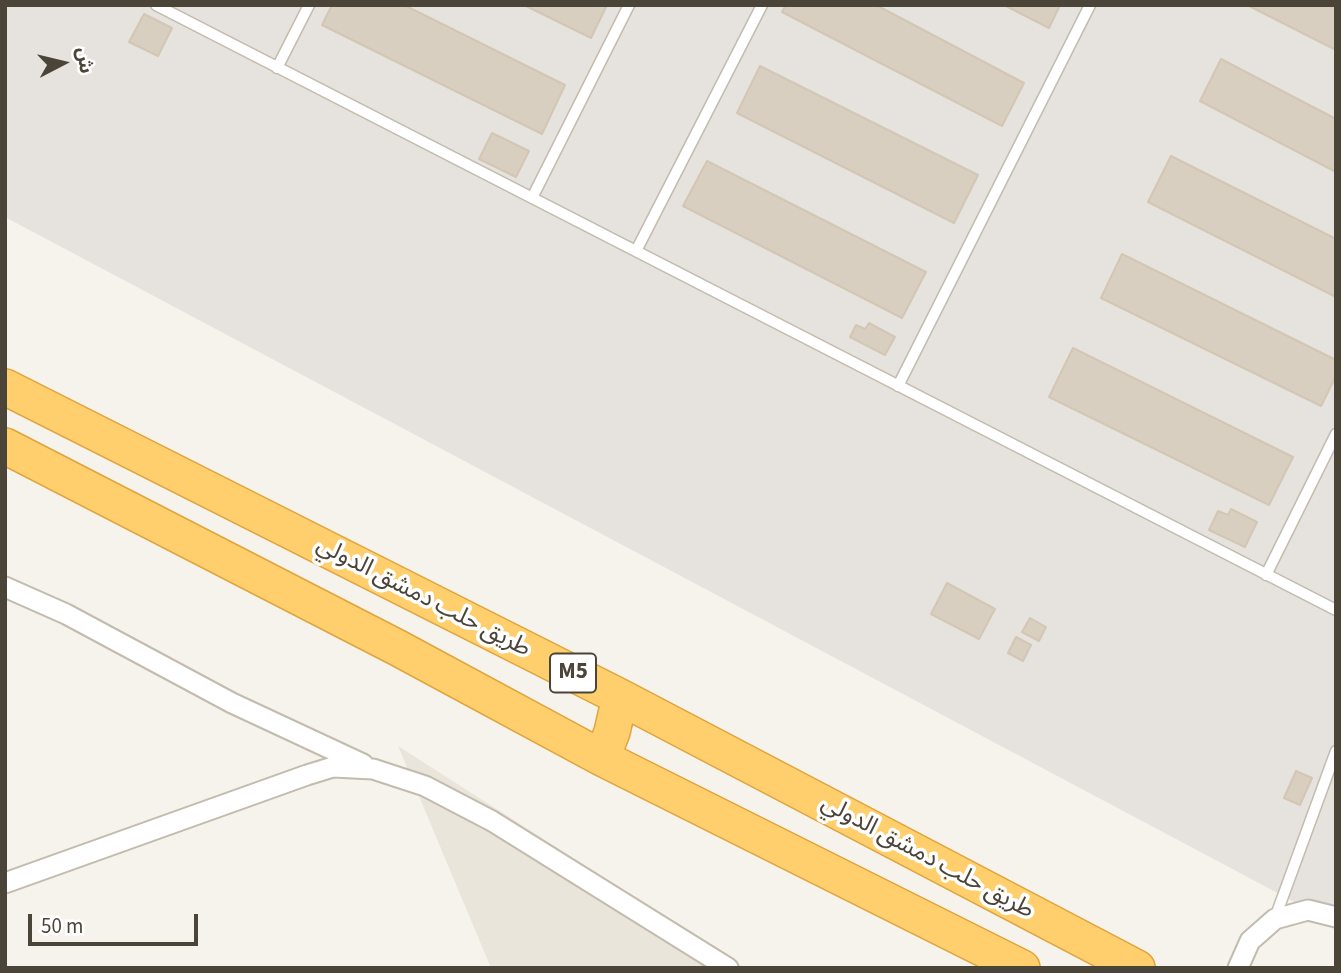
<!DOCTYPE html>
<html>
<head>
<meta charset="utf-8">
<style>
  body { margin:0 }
  #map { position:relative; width:1341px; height:973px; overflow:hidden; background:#f6f3ec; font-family:"Source Sans 3","Noto Sans Arabic",sans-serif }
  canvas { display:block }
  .frame { position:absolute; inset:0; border:7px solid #4b4439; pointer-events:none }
  .north { position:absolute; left:28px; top:28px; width:70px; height:70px; -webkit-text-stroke:5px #fff; paint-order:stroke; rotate:83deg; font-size:19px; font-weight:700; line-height:28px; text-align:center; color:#4b4439 }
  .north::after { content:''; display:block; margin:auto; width:24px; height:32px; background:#4b4439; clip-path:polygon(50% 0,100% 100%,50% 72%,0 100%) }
  .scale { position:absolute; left:28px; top:914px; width:170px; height:32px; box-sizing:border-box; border:4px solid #4b4439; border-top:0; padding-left:9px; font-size:21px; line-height:24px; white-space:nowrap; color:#4b4439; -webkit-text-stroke:5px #fff; paint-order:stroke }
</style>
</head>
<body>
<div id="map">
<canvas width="1341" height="973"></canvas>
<div class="frame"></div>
<div class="north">ش</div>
<div class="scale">50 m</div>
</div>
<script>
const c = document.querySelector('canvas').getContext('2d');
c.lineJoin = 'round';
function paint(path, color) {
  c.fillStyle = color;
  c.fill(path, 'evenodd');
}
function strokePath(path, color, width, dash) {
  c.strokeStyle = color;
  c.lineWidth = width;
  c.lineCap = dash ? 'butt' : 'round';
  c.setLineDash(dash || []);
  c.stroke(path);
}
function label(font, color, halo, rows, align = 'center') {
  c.font = font + ' "Source Sans 3","Noto Sans Arabic",sans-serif';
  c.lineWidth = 7;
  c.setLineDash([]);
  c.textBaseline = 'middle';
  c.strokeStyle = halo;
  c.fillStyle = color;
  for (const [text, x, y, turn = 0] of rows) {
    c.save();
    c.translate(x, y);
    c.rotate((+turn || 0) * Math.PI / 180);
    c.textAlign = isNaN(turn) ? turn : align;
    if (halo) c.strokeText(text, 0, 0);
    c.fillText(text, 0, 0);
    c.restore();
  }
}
paint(new Path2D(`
  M398 746 745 968H491Z`), '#eae5da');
paint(new Path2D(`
  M5 5H1336V924L5 217Z`), '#e6e2dd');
const building = new Path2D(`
  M332 5H404L565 85 542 134 322 25Z
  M524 5H607L591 38Z
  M786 5H876L1024 83 1002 126 782 12Z
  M1004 5H1060L1049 28Z
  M1336 5V50L1249 6V5Z
  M144 14 172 28 158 56 129 42Z
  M1221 59 1336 119V172L1200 101Z
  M760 66 978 175 954 223 737 113Z
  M492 133 529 151 516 177 479 159Z
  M1171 156 1336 239V297L1148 202Z
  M707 161 926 272 902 318 683 206Z
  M1122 254 1336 360V376L1321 406 1101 298Z
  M869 323 895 337 885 355 850 337 856 325 865 329Z
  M1073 348 1293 457 1269 505 1049 397Z
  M1231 509 1257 522 1245 547 1209 530 1218 511 1228 515Z
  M947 583 995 609 979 639 931 614Z
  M1030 618 1046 627 1039 641 1022 632Z
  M1016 637 1031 645 1023 661 1008 653Z
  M1296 771 1312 778 1300 805 1284 798Z`);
paint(building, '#d8cfc1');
strokePath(building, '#d3c7b4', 2);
const lane = new Path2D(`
  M156 5 1336 610
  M277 68 309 5
  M532 198 629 5
  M636 251 762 5
  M898 386 1090 5
  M1266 575 1336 434
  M1275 918 1336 751`);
const street = new Path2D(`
  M5 587 66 614 232 703 363 764
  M5 883 307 775 333 767 373 769 425 786 492 821 728 968
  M1238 968 1250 941 1275 919 1308 910 1336 917`);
const highway = new Path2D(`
  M5 387 620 697 1137 968
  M5 446 398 648 602 758 1022 968
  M602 758 612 732 620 697`);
strokePath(lane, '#c2bbae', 13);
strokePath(street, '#c2bbae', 23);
strokePath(highway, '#e0a43c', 38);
strokePath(lane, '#fff', 10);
strokePath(street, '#fff', 19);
strokePath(highway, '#ffcf6e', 35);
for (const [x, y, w] of [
  [573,673,46]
]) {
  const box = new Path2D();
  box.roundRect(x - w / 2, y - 19.5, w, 39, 5);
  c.fillStyle = '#fff';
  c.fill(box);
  strokePath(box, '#4b4439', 2);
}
label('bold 23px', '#4b4439', null, [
  ["M5",573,673]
]);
label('24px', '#4b4439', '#fff', [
  ["طريق حلب دمشق الدولي",423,598,27],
  ["طريق حلب دمشق الدولي",927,858,28]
]);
</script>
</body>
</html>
